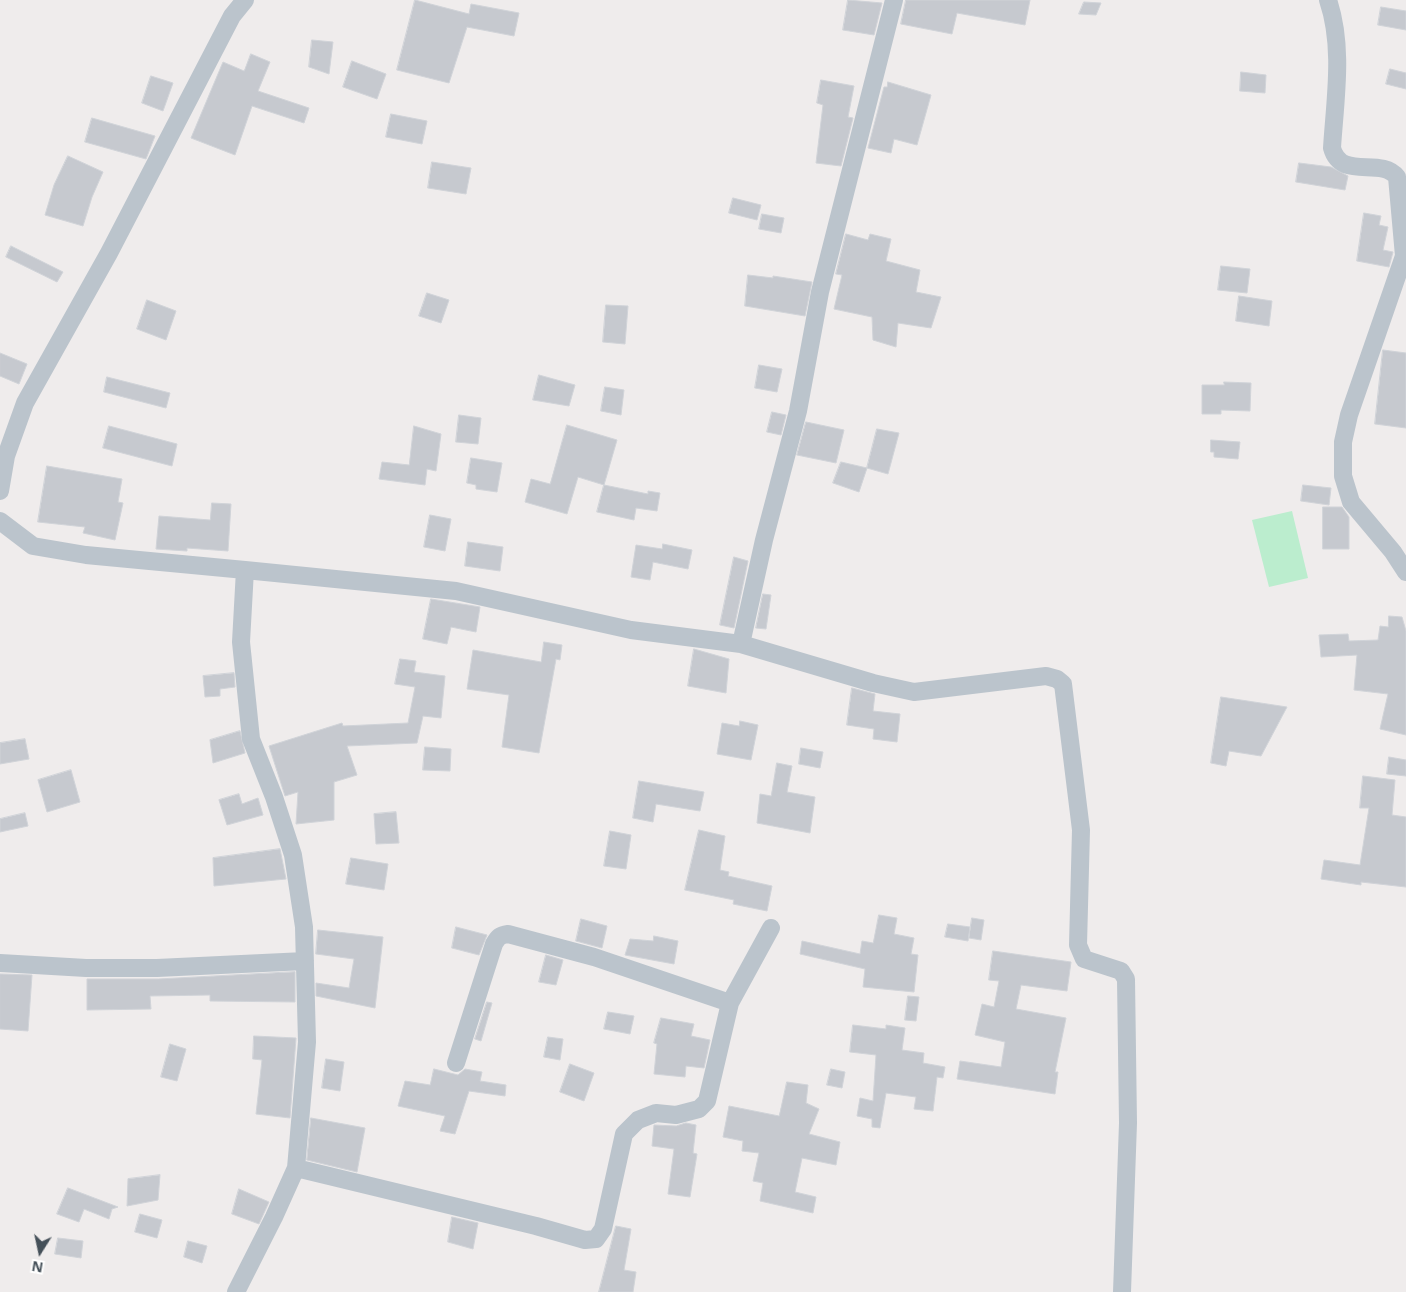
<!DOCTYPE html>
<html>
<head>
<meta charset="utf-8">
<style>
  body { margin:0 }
  #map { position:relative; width:1406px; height:1292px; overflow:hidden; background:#efecec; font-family:"Open Sans",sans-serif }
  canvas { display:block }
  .north { position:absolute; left:15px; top:1227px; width:50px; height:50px; -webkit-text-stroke:4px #fff; paint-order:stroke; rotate:190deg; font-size:14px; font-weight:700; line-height:20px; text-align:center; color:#455059 }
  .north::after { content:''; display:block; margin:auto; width:18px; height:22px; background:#455059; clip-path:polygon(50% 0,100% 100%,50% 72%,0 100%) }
</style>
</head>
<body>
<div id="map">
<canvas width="1406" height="1292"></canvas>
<div class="north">N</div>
</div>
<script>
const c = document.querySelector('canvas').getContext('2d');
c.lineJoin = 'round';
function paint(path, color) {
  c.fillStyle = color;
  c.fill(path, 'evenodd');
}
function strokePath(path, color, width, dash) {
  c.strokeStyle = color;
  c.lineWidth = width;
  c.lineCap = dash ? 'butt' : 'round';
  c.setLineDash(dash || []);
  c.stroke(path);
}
paint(new Path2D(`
  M1292 511 1308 578 1269 587 1252 520Z`), '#bbedce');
const building = new Path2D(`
  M415 0 469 14 471 4 519 13 514 36 467 27 449 83 397 70Z
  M848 0 882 3 874 35 843 30Z
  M906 0H1030L1025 25 957 13 952 34 901 24Z
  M1084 2 1101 3 1096 15 1079 14Z
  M1381 7 1406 11V30L1378 25Z
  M312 40 333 42 329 74 309 67Z
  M251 54 270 62 258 91 309 108 304 123 252 106 235 155 191 138 223 62 244 71Z
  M352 61 386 74 377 99 343 87Z
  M1390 69 1406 73V89L1386 84Z
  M1241 72 1266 75 1265 93 1240 91Z
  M151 76 173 83 163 111 142 103Z
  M821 80 854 86 848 117 853 118 841 166 816 163 823 105 817 103Z
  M888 82 931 95 917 145 894 139 891 153 868 148 884 87H887Z
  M391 114 427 121 422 144 386 137Z
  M92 118 155 136 146 159 85 142Z
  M68 156 103 172 92 197 83 226 45 215 54 185Z
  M432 162 471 168 466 194 428 188Z
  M1299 163 1331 167 1348 176 1345 190 1296 182Z
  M733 198 761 205 757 220 729 213Z
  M1364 213 1381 216 1379 225 1388 227 1383 250 1393 252 1389 267 1357 261Z
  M762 214 784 218 781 233 759 229Z
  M846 234 868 240 870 234 891 239 886 261 920 270 916 292 941 297 931 328 898 323 896 347 873 340 872 317 834 309 842 275 836 274Z
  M11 246 63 272 57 282 6 257Z
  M1221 266 1250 269 1247 293 1218 290Z
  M748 275 773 278V276L812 282 805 316 745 306Z
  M427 293 449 300 441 323 419 316Z
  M1239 296 1272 301 1269 326 1236 321Z
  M147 300 176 311 166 340 137 329Z
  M606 305 628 306 625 344 603 342Z
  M1383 350 1406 353V428L1375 424Z
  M0 353 27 364 19 384 0 376Z
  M759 365 782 369 777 392 755 388Z
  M539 375 575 385 569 406 533 400Z
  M107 377 170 393 166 408 104 392Z
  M1224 382 1251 383 1250 411 1221 410V414H1202V385H1224Z
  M605 387 624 390 621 415 601 411Z
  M772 412 786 415 781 435 767 432Z
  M459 415 481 418 478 444 456 442Z
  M806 422 844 430 836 463 797 455Z
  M567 425 617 440 604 485 578 477 567 514 525 502 531 479 550 484Z
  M109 426 177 444 172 466 103 448Z
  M414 426 441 434 436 471 427 469 425 485 379 479 382 462 409 465Z
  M877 429 899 433 888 474 867 468Z
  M1211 440 1240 442 1238 459 1214 457V452H1211Z
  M471 458 502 463 497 492 476 489V485L467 483Z
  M841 462 867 468 859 492 833 483Z
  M47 466 122 479 118 502 123 503 115 540 83 533 85 527 38 522Z
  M604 485 648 494V491L660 493 657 511 636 508 634 520 597 512Z
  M1303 485 1331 488 1329 505 1301 501Z
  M212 503 231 504 228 551 187 548V551L156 549 159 516 210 520Z
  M1323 507H1342L1349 517V549H1323Z
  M430 515 451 519 445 551 424 547Z
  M468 542 503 547 500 571 465 566Z
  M663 544 692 550 688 569 653 562 650 580 631 577 636 545 662 549Z
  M734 557 748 561 734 628 720 625Z
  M763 594 771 595 766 629 756 628Z
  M431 599 480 607 476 632 451 627 447 644 423 639Z
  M1389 616 1402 617 1406 631V735L1380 729 1388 694 1354 690 1357 655 1321 657 1319 635 1348 634 1349 641 1378 640 1380 626 1388 627Z
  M544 642 562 645 560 660 556 659 539 753 502 747 509 695 467 689 473 650 541 662Z
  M694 649 729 659 726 693 688 686Z
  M400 659 416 661 414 672 445 676 441 718 423 716 417 743 347 746 357 775 334 782V820L296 824 298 792 285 796 269 746 342 723 343 726 408 723 415 687 395 684Z
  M234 673 235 687 220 689V696L205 697 203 676Z
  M852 688 875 694 873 711 900 714 897 742 873 739 874 729 847 725Z
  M1221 697 1287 707 1261 756 1229 751 1226 766 1211 763Z
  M740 721 758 725 751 760 717 754 722 723 739 726Z
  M240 731 245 753 213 763 210 740Z
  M25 739 29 759 0 764V743Z
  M425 747 451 749 450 771 423 770Z
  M801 748 823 752 820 768 799 764Z
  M1389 757 1406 760V776L1387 774Z
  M777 763 792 766 787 792 815 797 810 833 757 823 760 794 771 796Z
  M71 770 80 802 47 812 38 780Z
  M1363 776 1395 780 1392 815 1406 817V887L1361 882V885L1321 879 1324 860 1360 865 1369 808H1360Z
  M639 781 704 792 700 811 656 804 653 822 633 818Z
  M239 794 242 804 258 798 263 815 227 825 219 800Z
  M396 812 399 843 376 844 374 814Z
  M25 813 28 826 0 832V819Z
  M699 830 725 836 720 870 729 872 728 876 772 886 767 911 733 904 734 900 685 890Z
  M610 831 631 835 626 869 604 866Z
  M280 849 286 879 214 886 213 858Z
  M351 858 388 864 384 890 346 884Z
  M879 915 897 918 894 934 914 938 911 954 918 955 914 992 863 987 865 969 800 954 802 941 860 954 862 941 873 943Z
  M972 918 984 920 981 940 969 938Z
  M581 919 607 926 602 948 576 941Z
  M948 924 970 927 968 941 945 937Z
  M456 927 487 935 479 955 452 948Z
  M318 930 383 937 375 1008 316 996V983L349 988 354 959 316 954Z
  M654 936 678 941 674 964 625 955 630 939 653 941Z
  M993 951 1071 962 1067 991 1021 985 1016 1009 1066 1018 1055 1072H1058L1055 1094 957 1079 960 1061 1001 1067 1005 1042 975 1035 982 1004 994 1007 999 981 989 980Z
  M546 955 563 960 556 985 539 982Z
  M295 972V1002L210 1001V995L150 996 151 1009 87 1010V979H158Z
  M0 974 32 975 28 1031 0 1029Z
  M908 996 919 997 916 1021 905 1020Z
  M487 1002 492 1003 481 1041 475 1039Z
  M608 1012 634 1016 630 1034 604 1029Z
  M661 1018 694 1024 691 1036 710 1040 704 1068 686 1066 685 1077 654 1074 657 1044 654 1043Z
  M853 1025 886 1029V1025L905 1028 902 1050 924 1053 923 1063 945 1067 943 1078 937 1077 933 1111 914 1109 916 1097 886 1093 880 1128 872 1127V1119L857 1116 860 1098 873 1101 876 1055 850 1052Z
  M254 1036 296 1038 290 1118 256 1114 262 1060 253 1059Z
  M548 1037 563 1039 560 1060 544 1057Z
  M170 1044 186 1049 177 1081 161 1077Z
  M326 1059 344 1062 340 1091 322 1088Z
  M570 1064 594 1073 584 1101 560 1092Z
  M434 1069 458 1075 465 1069 482 1072 480 1081 506 1085 505 1096 469 1091 455 1134 440 1131 445 1116 398 1106 405 1081 430 1085Z
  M831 1069 845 1072 842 1088 827 1085Z
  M787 1082 808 1085 806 1103 819 1109 809 1134 840 1142 836 1165 802 1158 795 1192 816 1197 813 1213 760 1201 763 1183 753 1181 759 1153 742 1151 743 1141 723 1137 729 1106 779 1116Z
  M311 1118 365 1128 357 1172 307 1160Z
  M686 1123 696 1125 693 1153 697 1154 690 1197 668 1194 674 1149 652 1146 654 1125 676 1126Z
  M160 1175 158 1200 127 1206 128 1179Z
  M68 1188 118 1207 112 1209 109 1219 84 1209 79 1222 57 1214Z
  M239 1189 269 1202 259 1224 232 1214Z
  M140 1214 162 1220 157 1238 135 1232Z
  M452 1217 478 1223 473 1249 448 1242Z
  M616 1226 631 1229 624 1270 636 1272 633 1292H599Z
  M58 1238 83 1241 81 1258 55 1254Z
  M188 1241 207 1246 202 1263 184 1257Z`);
paint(building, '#c6c9cf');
strokePath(building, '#d0d3d8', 1);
strokePath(new Path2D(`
  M1328 0C1344 47 1335 100 1332 148 1341 181 1381 156 1397 177L1404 256 1349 415 1343 442V476L1351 502 1393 552 1406 572
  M0 491 6 456 25 403 109 253 232 16 245 0
  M0 521 33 546 86 555 245 570
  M741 644 764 540 798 411 820 292 894 0
  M0 963 86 968H157L305 961
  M456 1063 494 944C498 937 500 935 508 934L594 957 730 1003
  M296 1168 536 1226 585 1240 596 1239 603 1229 624 1134 638 1120 656 1113 676 1115 699 1109 707 1101 730 1003 771 928
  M236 1292 274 1217 296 1168 307 1042 304 927 293 855 274 797 251 739 241 642 245 570 456 591 631 630 741 644 873 683 914 692 1046 676 1057 679 1063 684 1081 830 1078 945 1084 959 1121 971 1126 979 1128 1123 1122 1292`), '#bbc4cc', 18);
</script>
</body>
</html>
